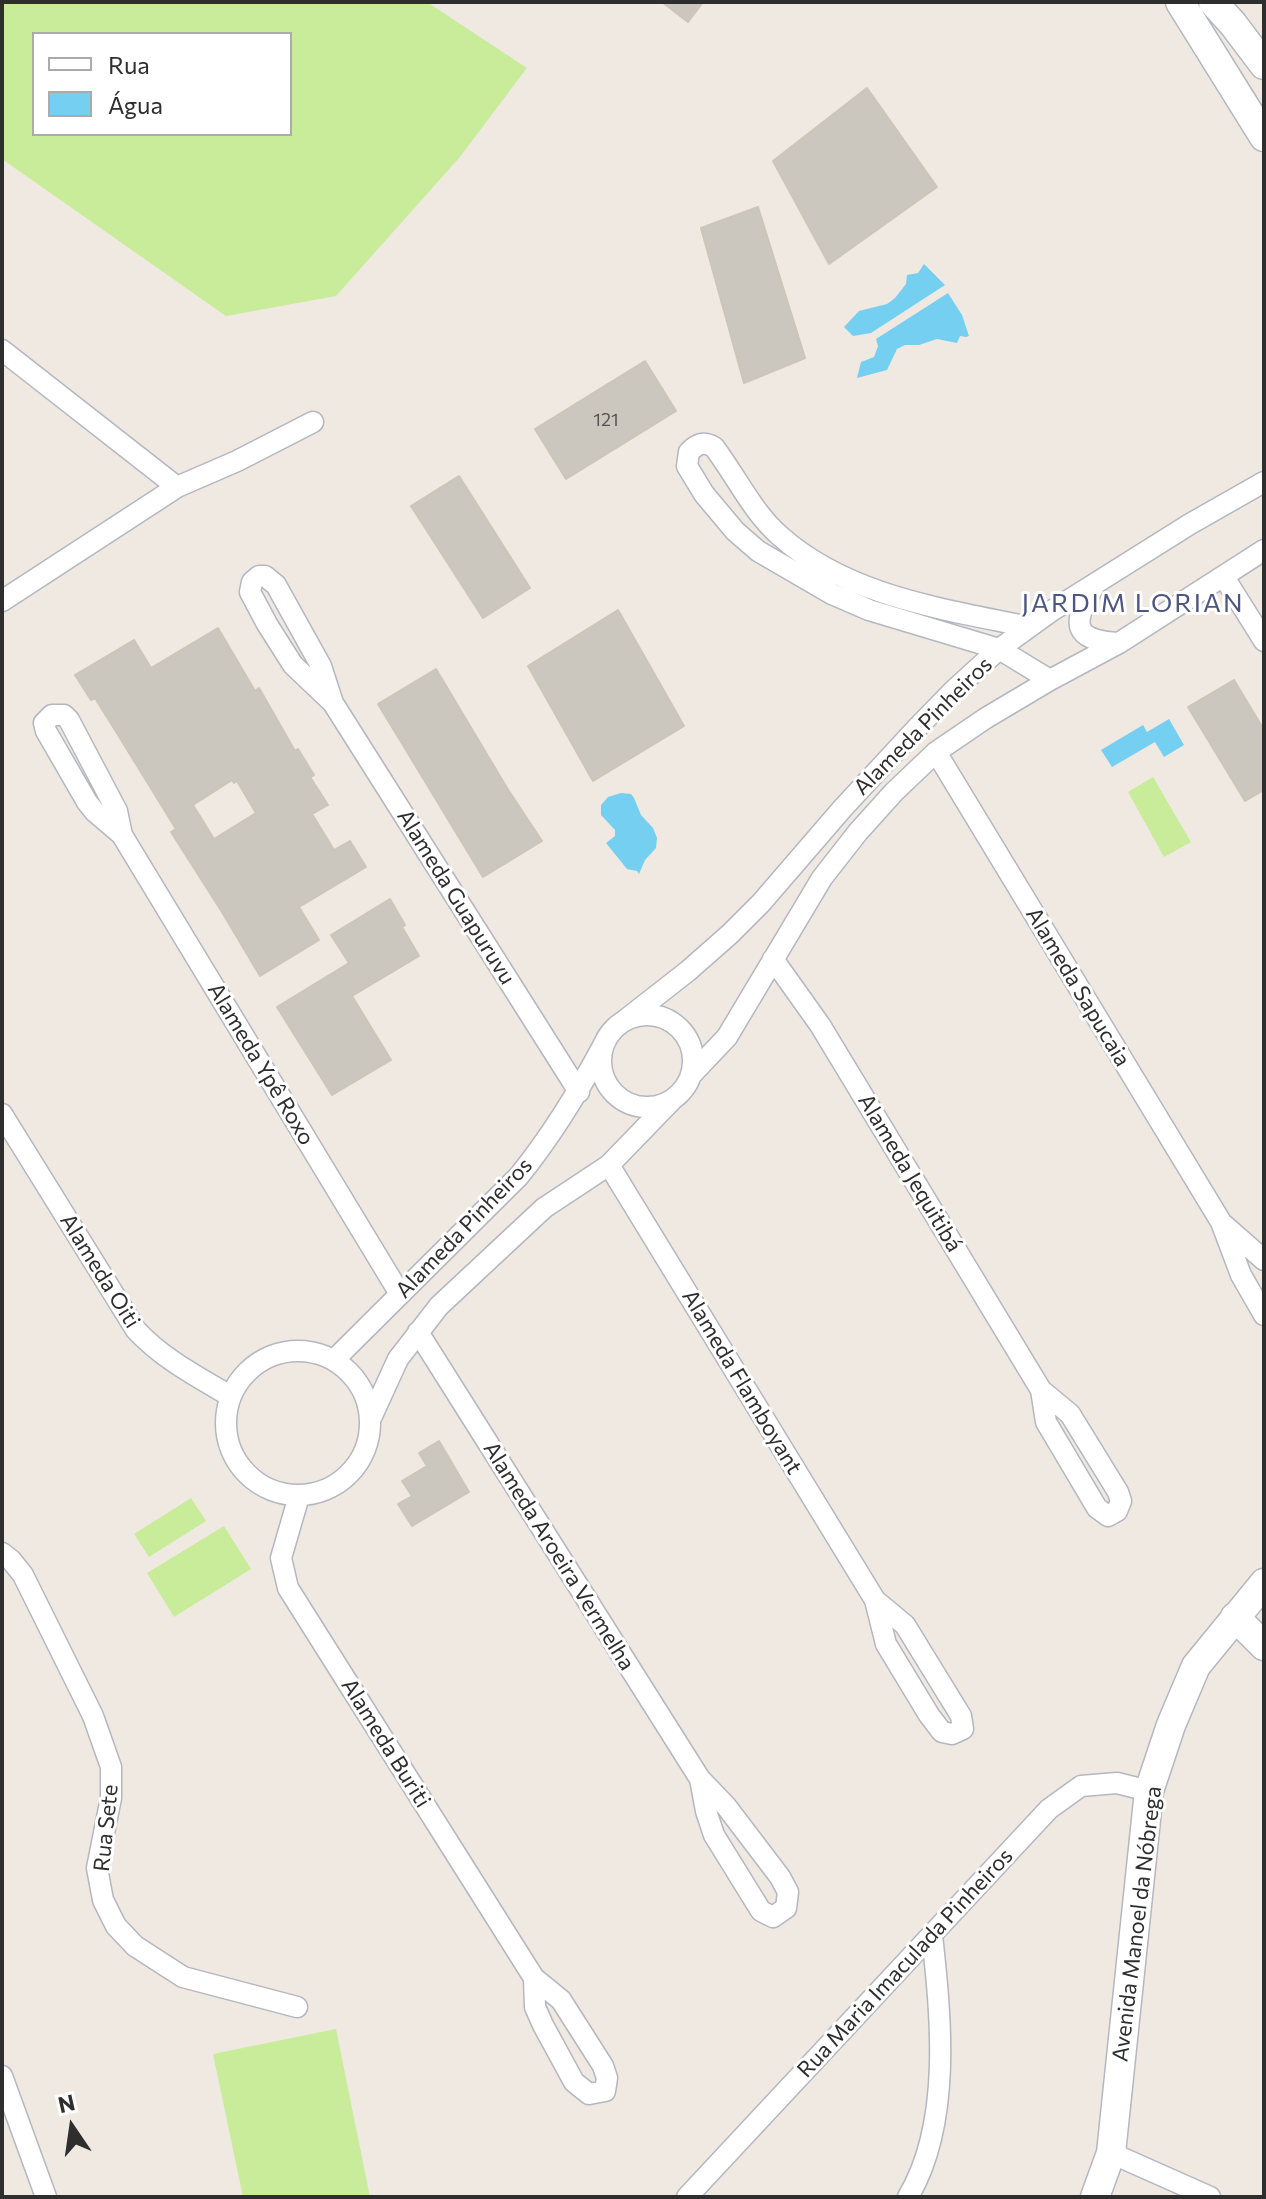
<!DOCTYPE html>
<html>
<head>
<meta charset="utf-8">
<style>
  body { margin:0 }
  #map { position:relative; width:1266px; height:2199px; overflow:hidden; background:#efe9e1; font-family:Commissioner,sans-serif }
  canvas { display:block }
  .frame { position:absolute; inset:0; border:4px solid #2e2e2e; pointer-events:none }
  .legend { position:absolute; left:32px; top:32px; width:260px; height:104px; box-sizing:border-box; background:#fff; border:2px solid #ababab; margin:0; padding:10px 14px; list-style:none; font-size:24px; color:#2e2e2e }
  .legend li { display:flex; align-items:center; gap:16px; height:40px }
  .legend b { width:40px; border:2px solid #ababab }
  .north { position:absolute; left:32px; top:2087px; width:80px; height:80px; -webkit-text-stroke:6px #fff; paint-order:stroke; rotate:347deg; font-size:22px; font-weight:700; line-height:32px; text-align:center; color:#2e2e2e }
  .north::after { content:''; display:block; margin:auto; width:28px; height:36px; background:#2e2e2e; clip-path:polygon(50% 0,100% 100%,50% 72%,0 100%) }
</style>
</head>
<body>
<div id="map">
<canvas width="1266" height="2199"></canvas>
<div class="frame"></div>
<ul class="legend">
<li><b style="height:10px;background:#fff"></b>Rua</li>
<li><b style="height:22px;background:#75cff0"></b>Água</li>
</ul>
<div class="north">N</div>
</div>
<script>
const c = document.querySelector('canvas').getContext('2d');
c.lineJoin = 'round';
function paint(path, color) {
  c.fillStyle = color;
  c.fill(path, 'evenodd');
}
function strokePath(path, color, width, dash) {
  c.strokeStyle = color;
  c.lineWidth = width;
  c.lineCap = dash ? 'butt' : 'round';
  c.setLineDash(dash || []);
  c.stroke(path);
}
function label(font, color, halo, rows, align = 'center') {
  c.font = font + ' Commissioner,sans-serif';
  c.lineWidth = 6;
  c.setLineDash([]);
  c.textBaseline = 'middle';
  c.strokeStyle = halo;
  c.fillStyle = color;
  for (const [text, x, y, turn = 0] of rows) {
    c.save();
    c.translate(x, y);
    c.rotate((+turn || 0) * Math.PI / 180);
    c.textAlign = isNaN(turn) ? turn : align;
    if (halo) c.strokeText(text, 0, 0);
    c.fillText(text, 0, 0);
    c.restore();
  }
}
paint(new Path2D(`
  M2 2H427L527 68 459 158 336 296 226 316 2 159ZM34 34H290V134H34Z
  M1153 777 1191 842 1164 857 1128 792Z
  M191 1498 206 1521 149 1557 134 1534Z
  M224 1526 251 1569 174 1617 147 1573Z
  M336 2029 370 2197H243L213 2054Z`), '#c9ec9a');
paint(new Path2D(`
  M924 264 945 285 871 333 853 336 844 327 859 311 887 304 895 298 906 284 907 275 918 273Z
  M948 293 962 315 969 336 966 337 960 336 957 343 937 339 919 345H905L897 349 887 370 857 378 861 362 874 357 878 346 876 339Z
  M1169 719 1184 745 1164 757 1155 742 1112 767 1101 750 1143 725 1147 732Z
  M621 793 631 794 634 798 641 815 653 828 657 838 656 848 645 860 639 874 637 871 627 869 606 843 615 836V830L601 815V805L608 797Z`), '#75cff0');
const building = new Path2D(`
  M662 2H703L688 22Z
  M867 88 937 187 829 264 773 161Z
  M758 207 805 358 744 383 701 228Z
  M645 361 676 411 566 479 535 429Z
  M459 476 530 588 483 618 411 506Z
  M618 610 684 726 593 781 528 666Z
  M218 628 255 691 259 688 295 751 298 749 314 775 310 777 328 805 312 814 334 850 350 841 366 867 299 907 319 940 260 976 222 912 171 832 176 829 115 730 95 698 91 700 75 675 134 640 151 668ZM232 780 234 783 237 781 256 813 214 839 193 805Z
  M436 669 507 788 542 841 483 877 378 704Z
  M1234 680 1264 730V790L1245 801 1188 707Z
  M390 899 405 925 402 927 419 956 352 996 391 1060 332 1095 277 1007 349 963 331 935Z
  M439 1441 469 1492 412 1526 398 1504 412 1496 402 1481 427 1466 419 1453Z`);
paint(building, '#cbc7bf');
strokePath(building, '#cbc5ba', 2);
const street = new Path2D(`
  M2 350 177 487
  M1224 577 1264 641
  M1093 588C1072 624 1072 640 1119 643
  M2 601 177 487 237 461 313 422
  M1029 627C944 609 846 596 779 535 752 511 736 476 714 447 703 441 697 444 689 452L687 466 704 494 735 531 758 551 832 594 869 610 999 649 1050 680
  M333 703 293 665 267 624 250 592 252 582 259 576H265L276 585 321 666 333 703 579 1092
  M936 752 1221 1222 1241 1275 1264 1315
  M122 835 117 811 69 720 64 715H52L44 723 46 731 87 802 95 812 122 835 400 1294
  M773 959 820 1025 1041 1390 1070 1414 1118 1492 1121 1501 1117 1511 1108 1516 1097 1508 1046 1422 1041 1390
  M601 1061a46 46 0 1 1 92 0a46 46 0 1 1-92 0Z
  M624 1021 688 971 730 934 761 903 842 809 916 729 952 692 999 649 1053 610 1190 524 1264 482
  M691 1075 727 1037 822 878 858 832 894 792 936 752 986 718 1050 680 1119 643 1264 550
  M2 1114 136 1330C163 1359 196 1376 230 1396
  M609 1165 875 1600 886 1644 929 1715 942 1732 952 1734 963 1729 961 1716 905 1625 875 1600
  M1224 1225 1264 1260
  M418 1332 700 1779 726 1806 780 1877 788 1892 786 1908 773 1917 761 1911 714 1835 706 1811 700 1779
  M226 1423a72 72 0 1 1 144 0a72 72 0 1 1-144 0Z
  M334 1360 519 1176C552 1135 579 1091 604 1044
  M371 1418 398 1359 439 1306 544 1208 609 1165 673 1099
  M299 1496 281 1558 288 1588 534 1978 561 2000 603 2066 607 2078 605 2091 589 2094 574 2082 543 2025 535 2007 534 1978
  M2 1553 11 1560 23 1575 93 1716 111 1767V1798L97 1868 103 1900 116 1926 135 1946 183 1977 297 2007
  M2 2076 46 2197
  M1111 2153 1210 2197
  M687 2197 1049 1809 1081 1786 1117 1783 1149 1791
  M908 2197C952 2123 941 2017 932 1935`);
const secondary = new Path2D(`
  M1180 2 1264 137
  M1213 2 1233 24 1264 65
  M1235 1617 1264 1646
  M1095 2197 1111 2153 1149 1791 1171 1725 1196 1666 1264 1583`);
strokePath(street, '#b4b7c1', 23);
strokePath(secondary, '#b4b7c1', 31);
strokePath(street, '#fff', 20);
strokePath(secondary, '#fff', 28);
label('18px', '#555452', null, [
  ["121",606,420]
]);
label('22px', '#2e2e2e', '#fff', [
  ["Alameda Pinheiros",923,726,-45],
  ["Alameda Guapuruvu",456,897,58],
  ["Alameda Sapucaia",1078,987,59],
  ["Alameda Ypê Roxo",261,1064,59],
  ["Alameda Jequitibá",910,1173,59],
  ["Alameda Pinheiros",464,1228,-46],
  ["Alameda Oiti",100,1271,58],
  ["Alameda Flamboyant",742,1382,59],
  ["Alameda Aroeira Vermelha",559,1556,58],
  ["Alameda Buriti",386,1743,58],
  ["Rua Sete",106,1828,-84],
  ["Avenida Manoel da Nóbrega",1137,1924,-83],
  ["Rua Maria Imaculada Pinheiros",905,1963,-47]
]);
c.letterSpacing = '2px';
label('26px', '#4d5680', '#fff', [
  ["JARDIM LORIAN",1133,603]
]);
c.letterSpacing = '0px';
</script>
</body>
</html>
